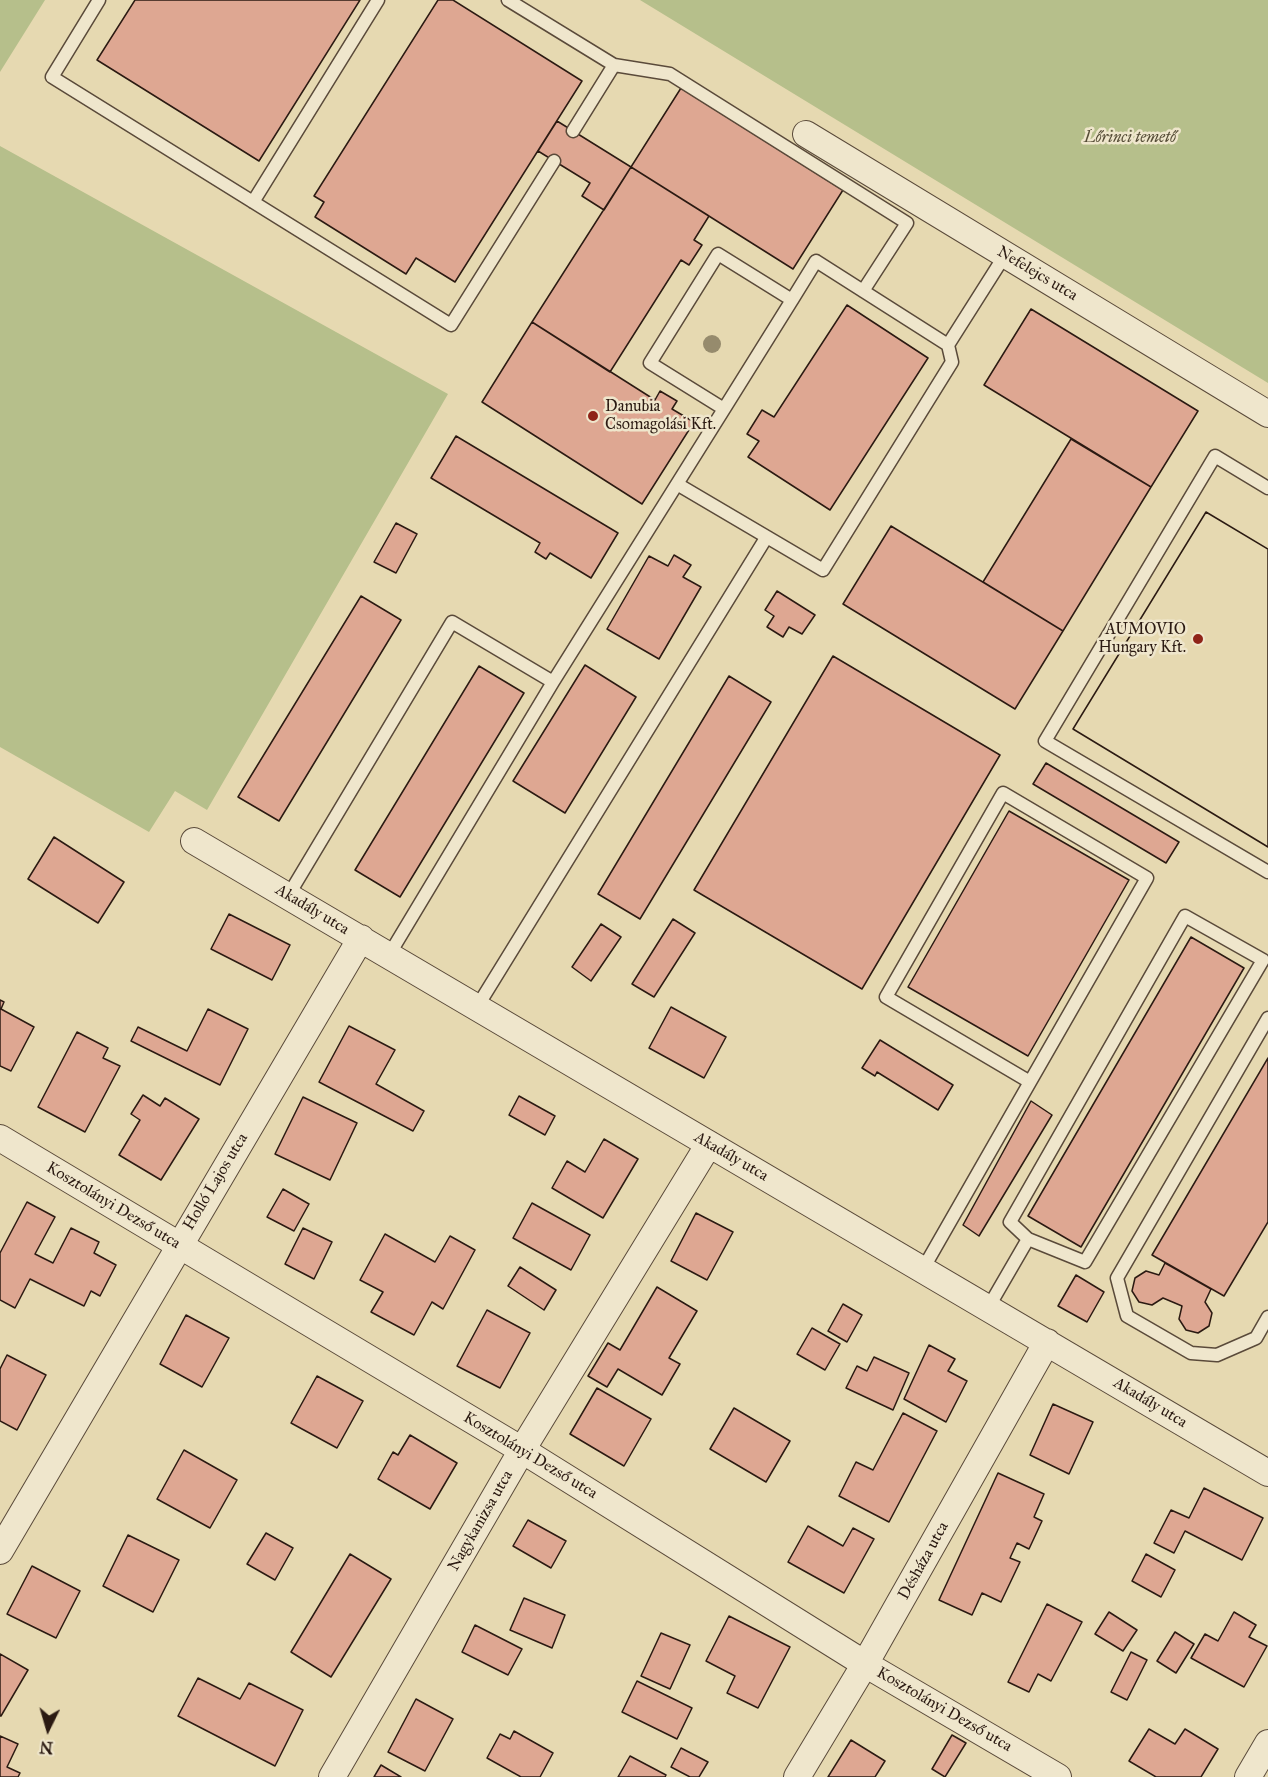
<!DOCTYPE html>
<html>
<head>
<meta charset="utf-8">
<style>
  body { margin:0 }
  #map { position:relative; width:1268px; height:1777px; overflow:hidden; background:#e6d9b1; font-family:"IM FELL Great Primer",serif }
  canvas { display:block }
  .north { position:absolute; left:18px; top:1699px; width:60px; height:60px; -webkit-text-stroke:4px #efe6cc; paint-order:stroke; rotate:185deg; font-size:16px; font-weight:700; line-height:24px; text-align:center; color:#2b1a12 }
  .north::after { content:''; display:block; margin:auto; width:21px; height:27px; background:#2b1a12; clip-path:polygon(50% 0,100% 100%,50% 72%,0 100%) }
</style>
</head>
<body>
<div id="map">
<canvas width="1268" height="1777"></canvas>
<div class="north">N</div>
</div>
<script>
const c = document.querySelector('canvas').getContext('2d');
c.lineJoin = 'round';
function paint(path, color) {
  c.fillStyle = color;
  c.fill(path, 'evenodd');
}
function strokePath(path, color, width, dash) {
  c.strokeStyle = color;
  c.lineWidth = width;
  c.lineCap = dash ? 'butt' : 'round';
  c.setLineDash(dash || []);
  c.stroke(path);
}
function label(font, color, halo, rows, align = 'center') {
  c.font = font + ' "IM FELL Great Primer",serif';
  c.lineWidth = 5;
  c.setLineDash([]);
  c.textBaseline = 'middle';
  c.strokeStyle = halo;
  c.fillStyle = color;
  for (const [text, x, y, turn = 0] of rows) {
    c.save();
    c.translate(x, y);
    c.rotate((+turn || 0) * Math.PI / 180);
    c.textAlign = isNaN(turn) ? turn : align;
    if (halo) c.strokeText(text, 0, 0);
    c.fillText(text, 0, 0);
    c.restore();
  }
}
paint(new Path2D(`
  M0 0H45L0 72Z
  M640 0H1268V383Z
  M0 146 448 394 207 810 175 791 149 832 0 747Z`), '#b6bf8b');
const building = new Path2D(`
  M135 0H360L259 161 97 60Z
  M438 0H453L582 81 455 282 416 258 406 274 315 217 324 202 314 196Z
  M681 88 843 190 793 269 631 167Z
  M557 121 631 167 604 210 582 196 590 183 538 151Z
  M631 167 709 216 694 240 702 245 689 265 681 260 610 372 532 322Z
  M847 305 928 358 830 510 748 457 759 441 747 434 762 410 774 417Z
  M1031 309 1198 411 1151 487 984 385Z
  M532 322 655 400 660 391 677 401 672 409 694 422 642 504 482 402Z
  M456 436 618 533 591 578 550 553 546 559 535 552 540 543 431 478Z
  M1071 439 1151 487 1063 631 983 582Z
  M1206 512 1268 549V847L1073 729Z
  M1206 512 1268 549V847L1073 729Z
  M396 523 417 534 396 573 374 562Z
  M891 526 1063 631 1015 709 843 604Z
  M674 555 691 565 683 577 701 587 659 659 607 629 649 556 668 566Z
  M777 591 815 615 802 634 789 627 783 637 767 627 774 616 765 610Z
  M361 596 401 620 279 821 238 797Z
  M833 656 1000 755 862 989 694 890Z
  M585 665 636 697 565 813 513 781Z
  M479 666 524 693 400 897 355 870Z
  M729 676 771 702 640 919 598 894Z
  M1046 763 1179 842 1166 863 1033 784Z
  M1009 811 1129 880 1028 1056 908 987Z
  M54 837 124 882 98 923 28 879Z
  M229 914 290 945 272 980 211 949Z
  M673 919 695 933 654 997 632 984Z
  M601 924 621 937 591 981 572 967Z
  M1191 937 1244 968 1081 1247 1028 1216Z
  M0 1000 4 1002 1 1009 34 1027 11 1071 0 1066Z
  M671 1007 726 1037 704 1078 649 1048Z
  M208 1009 248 1029 220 1085 131 1041 138 1027 187 1051Z
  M349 1026 395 1050 376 1084 424 1111 413 1131 319 1082Z
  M77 1032 108 1048 103 1058 120 1066 85 1132 38 1107Z
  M880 1040 953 1085 938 1110 877 1072 875 1076 862 1068Z
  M1268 1058V1222L1224 1296 1152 1255Z
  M143 1095 160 1106 165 1098 199 1119 161 1180 119 1155 140 1120 131 1114Z
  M519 1096 555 1116 545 1135 509 1115Z
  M303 1097 357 1123 330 1180 275 1154Z
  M1031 1101 1052 1115 979 1236 963 1225Z
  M604 1139 638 1159 603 1218 552 1188 567 1161 585 1172Z
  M283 1189 309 1204 294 1231 267 1217Z
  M27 1202 55 1217 35 1254 53 1263 71 1228 99 1242 94 1253 116 1265 100 1296 91 1291 84 1306 30 1279 15 1308 0 1300V1253Z
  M532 1203 590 1235 571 1270 513 1238Z
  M696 1213 733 1232 707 1280 671 1261Z
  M303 1228 332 1242 314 1279 285 1264Z
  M385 1234 435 1262 450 1236 475 1250 443 1309 432 1302 414 1335 371 1312 383 1292 360 1280Z
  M1165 1263 1211 1289 1205 1302 1212 1313 1209 1326 1198 1333 1186 1330 1179 1319 1182 1306 1163 1298 1152 1305 1139 1302 1132 1291 1135 1278 1146 1271 1159 1275Z
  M520 1267 556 1290 544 1310 508 1286Z
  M1076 1275 1104 1292 1087 1322 1058 1306Z
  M657 1287 697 1311 669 1358 680 1364 662 1395 618 1369 607 1387 588 1376 608 1343 620 1350Z
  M843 1304 862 1315 847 1342 828 1331Z
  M487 1310 530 1333 500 1388 457 1366Z
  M186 1315 229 1338 202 1387 160 1364Z
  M812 1328 840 1344 825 1370 797 1354Z
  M929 1345 955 1359 948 1371 967 1381 946 1422 904 1399Z
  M7 1355 46 1375 17 1430 0 1421V1369Z
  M874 1357 909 1373 893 1410 846 1388 857 1366 867 1371Z
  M317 1376 363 1401 337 1448 291 1423Z
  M597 1388 651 1419 624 1466 570 1434Z
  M1053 1404 1093 1422 1069 1474 1030 1455Z
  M734 1408 790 1441 766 1482 710 1449Z
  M903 1413 937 1431 889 1522 839 1496 856 1462 873 1470Z
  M410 1435 457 1463 430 1509 378 1479 393 1452 398 1455Z
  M184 1450 237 1480 210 1528 157 1499Z
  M998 1473 1044 1494 1034 1517 1042 1521 1029 1549 1017 1543 1010 1558 1020 1562 1001 1602 982 1593 972 1615 939 1600Z
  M1204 1488 1263 1518 1242 1560 1185 1531 1174 1553 1154 1543 1171 1510 1189 1518Z
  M528 1520 566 1541 551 1568 513 1546Z
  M808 1526 843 1546 853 1528 874 1539 844 1593 788 1562Z
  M266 1533 293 1548 275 1580 247 1564Z
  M128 1535 179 1560 153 1612 103 1586Z
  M350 1554 391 1579 331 1677 291 1652Z
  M1146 1554 1175 1570 1161 1597 1132 1581Z
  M32 1566 80 1591 56 1638 7 1614Z
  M524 1598 565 1615 552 1648 510 1630Z
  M1047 1604 1082 1622 1051 1681 1038 1674 1029 1692 1008 1682Z
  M1109 1612 1137 1630 1123 1651 1095 1634Z
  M1234 1612 1256 1625 1249 1637 1267 1646 1244 1687 1191 1658 1205 1634 1218 1641Z
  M729 1616 790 1647 758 1708 727 1693 735 1676 706 1661Z
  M475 1625 522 1649 508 1675 462 1652Z
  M1175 1632 1194 1644 1176 1673 1157 1661Z
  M661 1633 690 1645 670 1689 641 1676Z
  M1131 1652 1147 1660 1127 1700 1111 1692Z
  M0 1654 28 1670 1 1716H0Z
  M198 1678 240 1699 249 1683 303 1710 275 1766 178 1716Z
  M637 1681 692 1708 677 1739 622 1712Z
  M416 1699 453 1719 425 1771 388 1752Z
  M1149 1729 1175 1744 1185 1729 1218 1749 1201 1777H1156L1129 1761Z
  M514 1731 553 1753 540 1777H521L487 1758 500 1734 510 1739Z
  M952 1735 966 1743 945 1777 932 1769Z
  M0 1736 18 1744 7 1767 20 1773 18 1777H0Z
  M851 1740 885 1761 875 1777H828Z
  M681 1748 708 1762 699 1777H690L671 1767Z
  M630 1756 666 1775 665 1777H618Z
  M381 1765 401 1777H374Z`);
paint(building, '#dea792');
strokePath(building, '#2b1a12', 1.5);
const service = new Path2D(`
  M99 0 52 77 451 325 554 161
  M508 0 614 65 573 131
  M614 65 670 74 907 223 863 291
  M253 202 378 0
  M718 254 792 300 724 409 650 363Z
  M792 300 816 261 948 345 1005 255
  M677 484 823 570 952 362 948 345
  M1268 488 1215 456 1045 741 1268 872
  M288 896 452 622 553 682
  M389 955 553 682 724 409
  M477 1007 766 538
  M1268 1018 1117 1278 1127 1316 1191 1353 1217 1355 1256 1338 1268 1317
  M923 1269 1030 1082 886 997 1003 793 1147 878 1030 1082
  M988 1308 1028 1239 1085 1262 1263 960 1185 916 1010 1222 1028 1239`);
const minor = new Path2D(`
  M806 134 1268 414
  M194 841 1268 1473
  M0 1138 522 1450 865 1664 1058 1777
  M0 1551 361 938
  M332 1777 522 1450 709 1144
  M797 1777 865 1664 1047 1342
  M1248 1777 1268 1743`);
strokePath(service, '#5a4a3a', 15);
strokePath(minor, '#5a4a3a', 28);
strokePath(service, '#efe6cc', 12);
strokePath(minor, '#efe6cc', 26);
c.fillStyle = '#968b6d';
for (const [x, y] of [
  [712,344]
]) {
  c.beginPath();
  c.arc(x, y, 9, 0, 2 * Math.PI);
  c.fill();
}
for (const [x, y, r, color] of [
  [593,416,6,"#8f2418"],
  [1198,639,6,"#8f2418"]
]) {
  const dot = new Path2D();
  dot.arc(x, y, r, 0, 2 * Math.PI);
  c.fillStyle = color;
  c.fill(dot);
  strokePath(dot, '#efe6cc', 2);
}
label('italic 16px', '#554c36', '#efe6cc', [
  ["Lőrinci temető",1130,138]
]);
label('16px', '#2b1a12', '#efe6cc', [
  ["Nefelejcs utca",1037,274,31],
  ["Akadály utca",312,910,31],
  ["Akadály utca",731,1157,30],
  ["Holló Lajos utca",216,1182,-59],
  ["Kosztolányi Dezső utca",113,1206,31],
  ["Akadály utca",1150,1403,31],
  ["Kosztolányi Dezső utca",530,1456,31],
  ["Nagykanizsa utca",481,1521,-60],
  ["Désháza utca",924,1561,-61],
  ["Kosztolányi Dezső utca",944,1710,30]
]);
label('16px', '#2b1a12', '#efe6cc', [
  ["Danubia",605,407],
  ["Csomagolási Kft.",605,425],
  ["AUMOVIO",1186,630,"right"],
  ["Hungary Kft.",1186,648,"right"]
], 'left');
</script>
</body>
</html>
